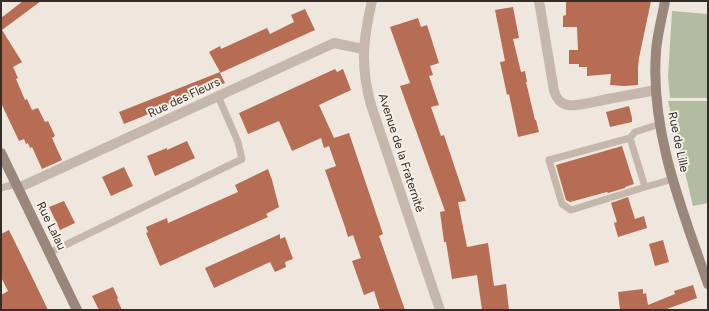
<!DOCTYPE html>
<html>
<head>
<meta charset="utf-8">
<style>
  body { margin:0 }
  #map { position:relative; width:709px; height:311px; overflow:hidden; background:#efe7dd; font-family:Figtree,sans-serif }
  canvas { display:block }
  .frame { position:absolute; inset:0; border:2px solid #342d29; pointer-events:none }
</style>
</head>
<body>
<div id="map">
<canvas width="709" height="311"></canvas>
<div class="frame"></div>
</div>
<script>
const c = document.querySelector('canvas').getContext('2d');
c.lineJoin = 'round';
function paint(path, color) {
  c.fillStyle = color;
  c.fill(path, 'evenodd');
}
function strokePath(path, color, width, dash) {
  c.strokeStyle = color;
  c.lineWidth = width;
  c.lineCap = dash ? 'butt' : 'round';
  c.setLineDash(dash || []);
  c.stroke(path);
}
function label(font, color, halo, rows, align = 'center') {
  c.font = font + ' Figtree,sans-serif';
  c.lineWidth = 4;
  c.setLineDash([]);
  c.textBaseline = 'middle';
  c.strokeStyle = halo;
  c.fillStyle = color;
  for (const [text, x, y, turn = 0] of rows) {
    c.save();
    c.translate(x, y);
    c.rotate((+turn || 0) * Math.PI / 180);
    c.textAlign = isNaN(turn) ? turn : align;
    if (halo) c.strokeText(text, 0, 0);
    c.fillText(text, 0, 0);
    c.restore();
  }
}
paint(new Path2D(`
  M672 11 708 14V98H670L668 77Z
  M668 101H708V203L693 206Z`), '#b2bc9f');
paint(new Path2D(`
  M23 1H41L2 30 22 62 13 67 18 78 16 79 25 100 27 99 32 110 38 108 45 122 48 121 55 136 52 138 62 160 42 169 32 147 30 148 28 143 26 144 24 139 19 141 1 103V18Z
  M566 1H651L639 58 638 67V85L624 86 610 85 611 74 587 76V67H579V64H569V50H578L577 27H563V16L566 15Z
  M513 7 519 38 513 39 521 72 525 71 527 82H526L535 120H536L539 132 518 137 509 94 507 95 500 62 505 61 495 10Z
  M305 9 315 30 220 73 225 83 124 124 119 112 220 72 209 52 220 46 221 49 267 28 270 34 294 22 291 15Z
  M418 18 421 27 427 25 439 63 430 66 433 75 429 76 439 105 431 107 441 136 444 135 466 201 458 202 467 247 488 243 494 286 506 284 509 310H482L477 275 452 279 446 242H444L440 212 445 211 400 86 410 83 390 27Z
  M335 69 337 72 343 69 351 90 319 105 334 138 349 133 383 234 379 236 405 310H380L374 291 364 295 352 261 361 258 353 235 348 237 345 227 325 170 336 166 329 146 324 148 321 138 292 151 279 121 248 134 239 113Z
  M629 106 632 118V122L610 127 606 112Z
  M187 141 195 158 155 176 147 156 167 148V150Z
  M622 146 634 184 625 187V188L608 193 607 192 570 202 566 200 556 165Z
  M124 167 133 186 111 196 102 177Z
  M268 169 272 180 279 207 266 214 268 217 160 266 146 233 148 232 146 227 167 218 168 223 238 192 235 185Z
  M628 197 635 219 644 216 647 228 618 237 614 223 617 222 611 203Z
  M64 201 75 223 60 230 49 207Z
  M9 230 35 283 48 310H1V295L8 291 1 277V234Z
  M280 234V239L285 237 293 259 285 262 286 267 275 272 270 262 214 288 205 268Z
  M663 240 669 262 655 266 649 244Z
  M693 285 697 298 664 310H620L618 292 643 289V294L646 293 648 305 675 294 674 291Z
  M113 287 118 298 117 299 122 310H99L92 296Z`), '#b66d54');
strokePath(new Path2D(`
  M660 124 635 132 630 138 645 187 673 179
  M630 138 549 160 562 204 571 210 645 187
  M1 188 16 184
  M49 253 242 159 238 142 218 96`), '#c5b7ab', 7);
strokePath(new Path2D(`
  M372 1C363 40 360 65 371 105L440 310
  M539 1 554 91C556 98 561 104 568 105 578 107 597 101 608 99 624 96 640 93 656 90
  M18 188 334 43 363 49`), '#c5b7ab', 10);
strokePath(new Path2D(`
  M665 1C662 18 657 35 656 52 650 131 682 210 708 284
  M1 153 77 310`), '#99877c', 10);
label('12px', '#342d29', '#f7f1e9', [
  ["Rue des Fleurs",184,98,-25],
  ["Rue de Lille",678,142,78],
  ["Avenue de la Fraternité",401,153,72],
  ["Rue Lalau",51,226,64]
]);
</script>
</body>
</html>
